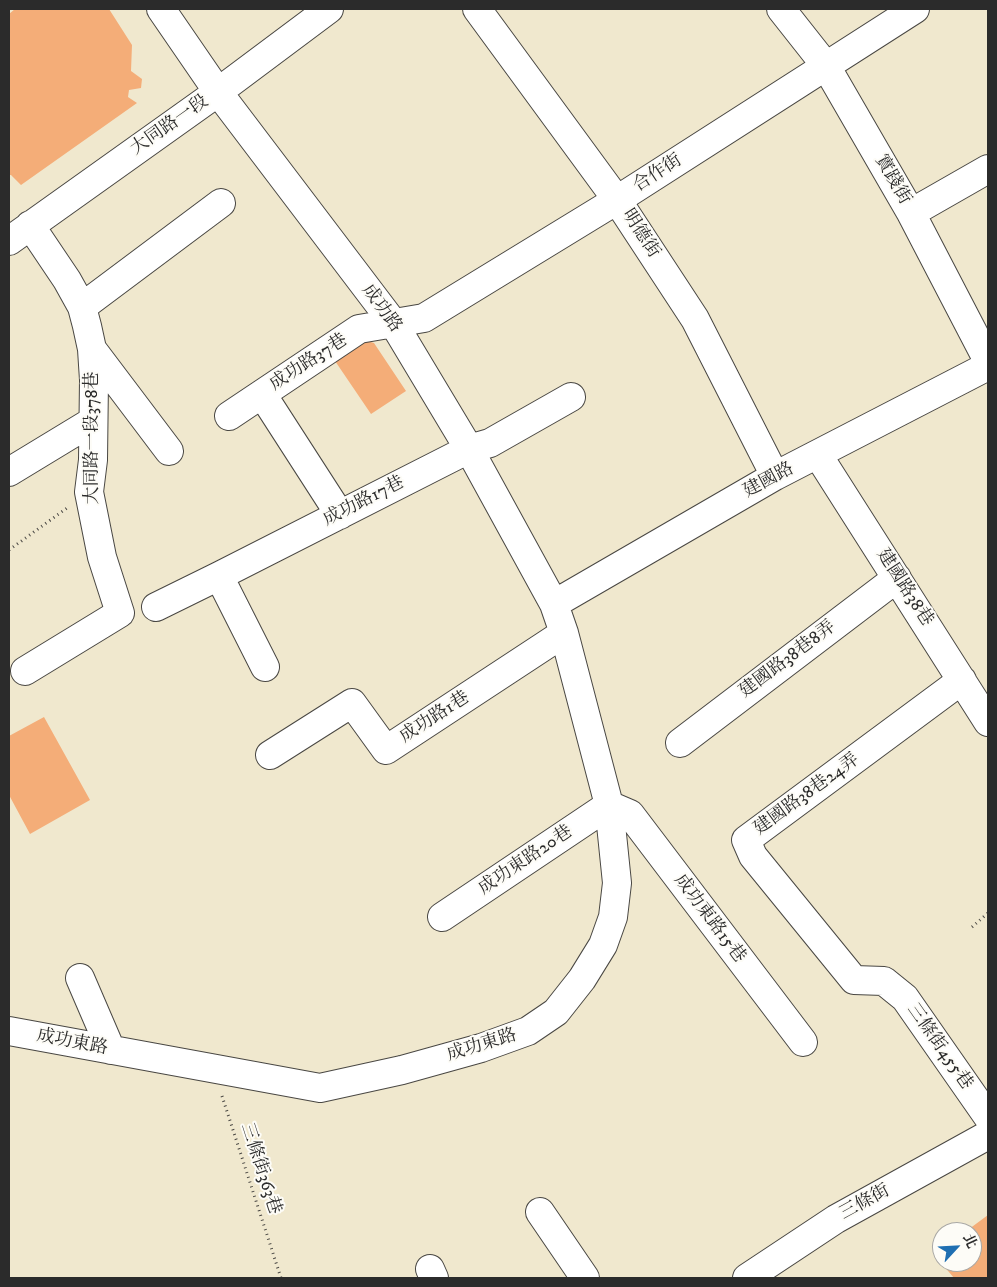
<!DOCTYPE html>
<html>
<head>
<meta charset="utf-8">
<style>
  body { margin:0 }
  #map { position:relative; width:997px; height:1287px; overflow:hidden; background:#f0e8ce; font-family:"IM FELL DW Pica","Noto Serif TC",serif }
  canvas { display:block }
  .frame { position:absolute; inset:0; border:10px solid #2b2b2b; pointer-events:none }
  .north { position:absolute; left:932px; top:1222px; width:50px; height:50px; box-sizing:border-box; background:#fdfcf7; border:1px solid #a9a8a5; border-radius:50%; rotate:65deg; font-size:14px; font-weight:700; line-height:20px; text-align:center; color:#2b2b2b }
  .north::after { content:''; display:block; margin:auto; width:18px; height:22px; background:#1f6fb2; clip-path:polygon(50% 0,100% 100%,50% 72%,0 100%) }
</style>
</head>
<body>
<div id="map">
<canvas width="997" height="1287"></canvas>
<div class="frame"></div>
<div class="north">北</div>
</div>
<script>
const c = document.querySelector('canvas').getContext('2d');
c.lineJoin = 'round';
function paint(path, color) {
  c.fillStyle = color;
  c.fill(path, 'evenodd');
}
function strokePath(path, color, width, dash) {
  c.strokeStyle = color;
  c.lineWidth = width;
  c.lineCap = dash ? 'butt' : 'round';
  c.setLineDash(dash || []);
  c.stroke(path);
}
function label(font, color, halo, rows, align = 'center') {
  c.font = font + ' "IM FELL DW Pica","Noto Serif TC",serif';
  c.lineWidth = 4;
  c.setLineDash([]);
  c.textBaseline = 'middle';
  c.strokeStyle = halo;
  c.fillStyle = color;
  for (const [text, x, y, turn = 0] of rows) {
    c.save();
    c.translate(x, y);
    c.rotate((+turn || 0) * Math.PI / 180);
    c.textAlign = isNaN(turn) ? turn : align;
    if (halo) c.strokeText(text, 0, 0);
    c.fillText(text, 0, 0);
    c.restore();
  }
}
paint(new Path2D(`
  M15 9H109L132 45 131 71 142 79 141 88 129 90 128 97 137 103 21 185 11 175H9V14Z
  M361 339 374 343 406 391 371 414 333 358Z
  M44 717 90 800 30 834 9 795V736Z
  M988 1215V1278H954L938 1259 942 1256V1262H972V1232H965Z`), '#f4ad78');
const minor = new Path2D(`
  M477 9 617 200 695 319 775 476
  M781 9 826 66 911 213 988 361
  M911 213 988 169
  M9 241 218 92 329 9
  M82 307 221 203
  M92 349 169 451
  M262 394 340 515
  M229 416 359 329 424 318 617 200 915 9
  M818 455 988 722
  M9 472 93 421
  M219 576 265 667
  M554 604 775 476 988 366
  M156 607 219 576 469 449 490 443 571 397
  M25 671 120 613 102 557 89 492 93 460 94 380 92 349 87 326 82 307 67 280 30 225
  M962 680 746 840 753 856 854 980 884 981 905 998 988 1117
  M680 743 897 578
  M270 755 352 703 386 750 564 633
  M442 917 609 805 630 814 803 1042
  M80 978 111 1050
  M9 1031 320 1088 402 1070 481 1048 528 1031 556 1012 582 979 603 945 613 917 617 883 609 805 564 633 554 604 469 449 394 324 218 92 161 9
  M540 1212 585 1278
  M430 1269 434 1278
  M747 1278 836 1219 988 1135`);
strokePath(minor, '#494743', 30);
strokePath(new Path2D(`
  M9 550 67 508
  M972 927 988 913
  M222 1096 281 1278`), '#494743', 3, [1, 4]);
strokePath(minor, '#fff', 28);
label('18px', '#2b2b2b', '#fdfcf7', [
  ["大同路一段",170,126,-35],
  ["合作街",658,174,-33],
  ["實踐街",892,180,60],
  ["明德街",640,234,57],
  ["成功路",381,309,54],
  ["成功路37巷",309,363,-33],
  ["大同路一段378巷",93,438,-90],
  ["建國路",769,481,-28],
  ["成功路17巷",364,502,-27],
  ["建國路38巷",904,588,57],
  ["建國路38巷8弄",788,660,-37],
  ["成功路1巷",435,718,-33],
  ["建國路38巷24弄",807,795,-36],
  ["成功東路20巷",526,861,-34],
  ["成功東路15巷",709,919,53],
  ["成功東路",72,1043,11],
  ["成功東路",482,1046,-17],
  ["三條街455巷",939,1047,55],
  ["三條街363巷",260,1169,72],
  ["三條街",865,1203,-29]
]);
</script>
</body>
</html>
